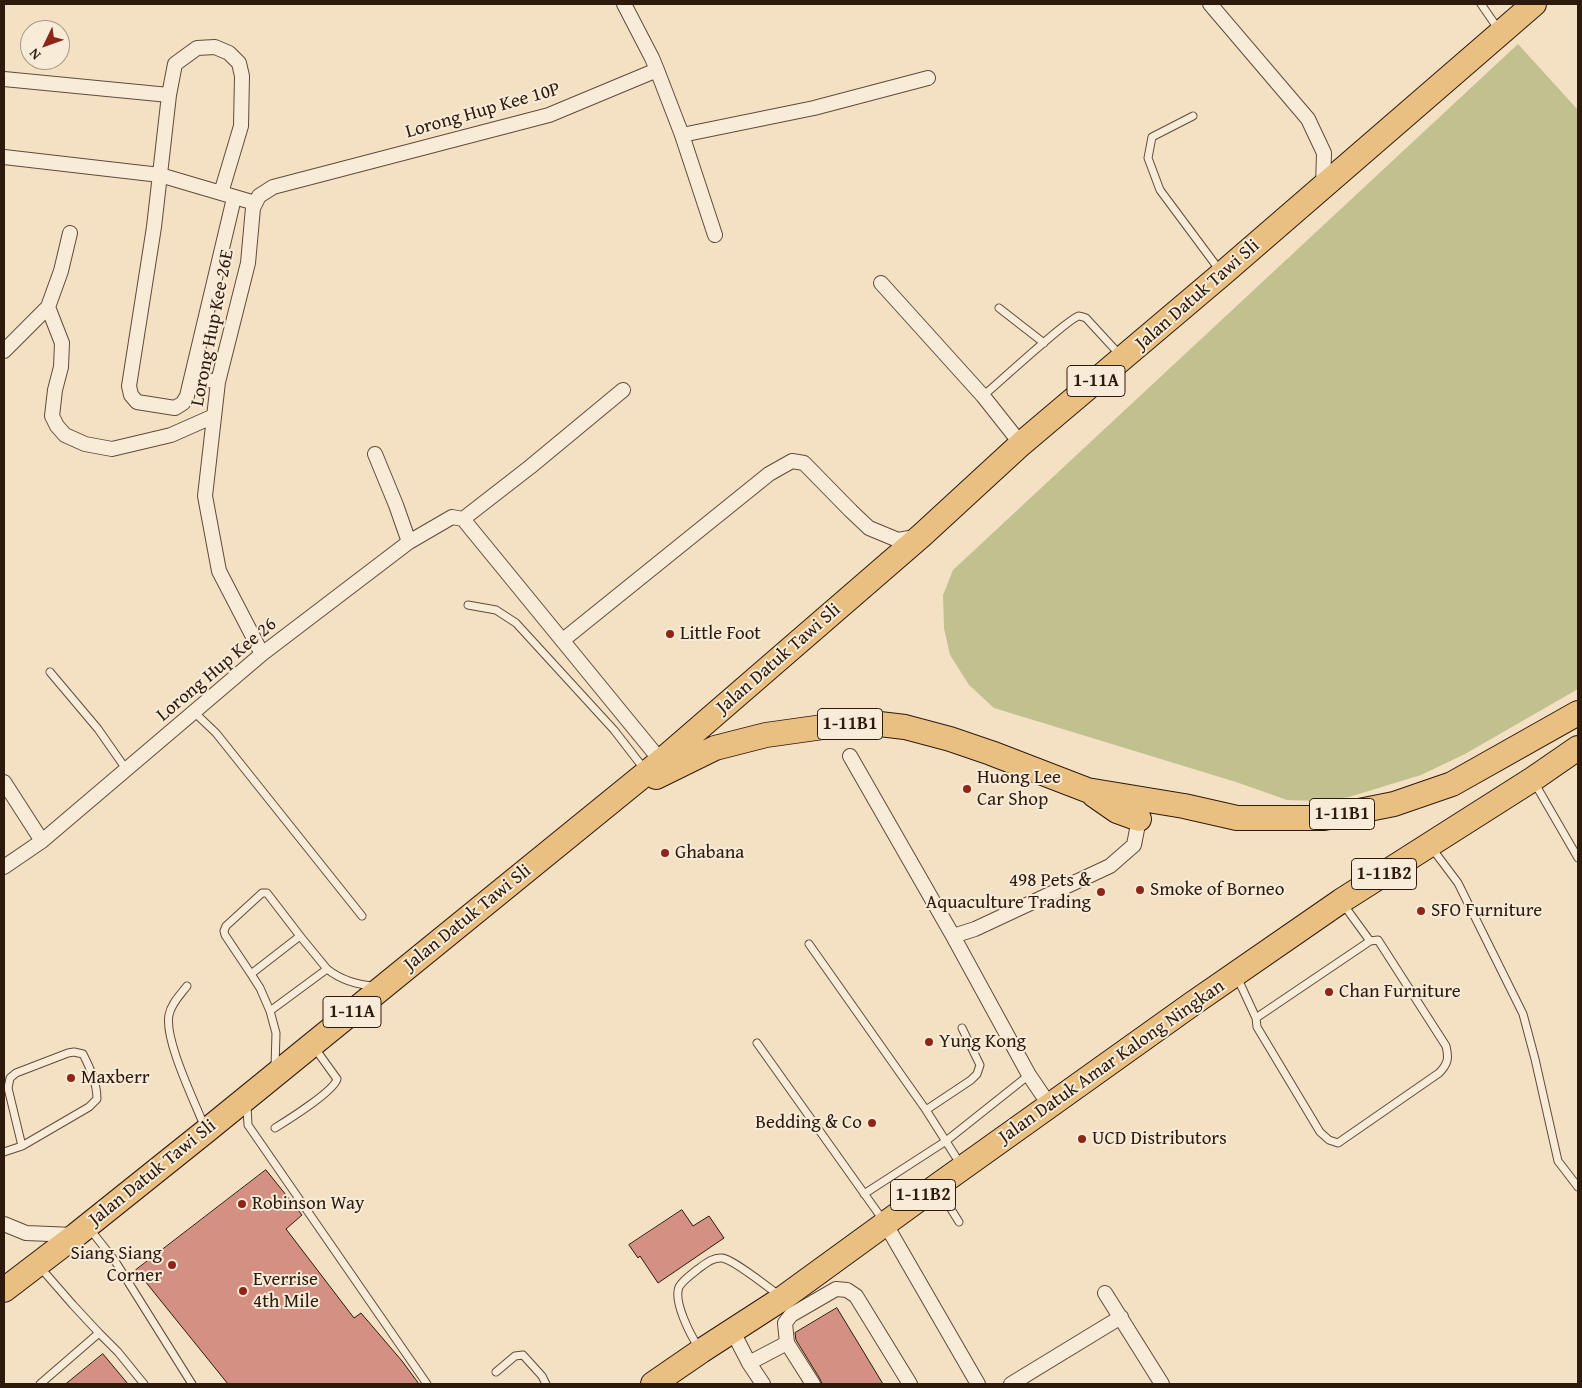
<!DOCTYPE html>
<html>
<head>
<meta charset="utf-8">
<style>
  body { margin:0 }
  #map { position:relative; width:1582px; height:1388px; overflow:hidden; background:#f4e1c3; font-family:"Gentium Book Plus",serif }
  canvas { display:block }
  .frame { position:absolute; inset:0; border:5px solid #2e190d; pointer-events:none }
  .north { position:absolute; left:20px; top:20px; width:50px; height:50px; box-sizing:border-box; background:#f8ecd8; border:1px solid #a79887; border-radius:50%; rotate:228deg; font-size:14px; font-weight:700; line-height:20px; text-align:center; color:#2e190d }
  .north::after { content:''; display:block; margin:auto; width:18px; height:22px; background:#8f2418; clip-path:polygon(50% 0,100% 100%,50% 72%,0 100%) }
</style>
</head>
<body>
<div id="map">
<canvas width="1582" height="1388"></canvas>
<div class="frame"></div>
<div class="north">N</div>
</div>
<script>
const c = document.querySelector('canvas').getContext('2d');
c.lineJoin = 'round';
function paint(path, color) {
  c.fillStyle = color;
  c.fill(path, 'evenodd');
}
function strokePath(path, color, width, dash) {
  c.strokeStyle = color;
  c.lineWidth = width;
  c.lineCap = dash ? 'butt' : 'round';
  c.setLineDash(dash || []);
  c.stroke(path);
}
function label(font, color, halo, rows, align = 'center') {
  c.font = font + ' "Gentium Book Plus",serif';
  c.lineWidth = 4;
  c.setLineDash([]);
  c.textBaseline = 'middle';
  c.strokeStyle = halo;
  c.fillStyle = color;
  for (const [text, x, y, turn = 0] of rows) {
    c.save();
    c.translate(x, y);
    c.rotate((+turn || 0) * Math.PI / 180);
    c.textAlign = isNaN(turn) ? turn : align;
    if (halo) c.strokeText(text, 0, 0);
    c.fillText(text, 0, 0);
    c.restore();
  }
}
paint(new Path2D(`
  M1518 44 1578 110V689L1465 754 1421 775 1349 797 1320 801 1287 800 1236 782 994 708 969 685 950 655 944 628 943 595 953 570Z`), '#c1c18f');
const building = new Path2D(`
  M266 1170 302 1215 286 1229 354 1318 361 1313 402 1361 419 1384H228L136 1270Z
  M682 1210 693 1226 709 1216 724 1238 658 1283 640 1256 638 1258 629 1245Z
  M837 1308 883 1384H822L820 1379 796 1340 795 1333Z
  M103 1354 128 1384H66Z`);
paint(building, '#d49183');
strokePath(building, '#2e190d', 1);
const lane = new Path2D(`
  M1481 4 1499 30
  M1193 116 1152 137 1148 158 1160 190 1221 272
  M999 308 1044 343
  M983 396C996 385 1070 317 1079 316 1080 316 1086 318 1086 318L1120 355
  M468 605 496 610 516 623 614 730 645 770
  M50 672 98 729 126 769
  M194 712 216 733 362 916
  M1534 782 1578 858
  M1431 847 1458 883 1523 1014 1535 1059 1558 1161 1578 1187
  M1343 904 1370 941
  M809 944 926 1110
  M251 974 225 935 224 931 226 926 262 893H267L300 936
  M1237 977 1256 1018 1370 941 1378 940 1446 1046C1449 1058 1448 1064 1439 1073L1338 1143 1329 1140 1320 1132 1257 1027 1256 1018
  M187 986C180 995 171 1004 169 1015 164 1040 195 1102 205 1128
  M270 1011 260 988 251 974 300 936 327 969
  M757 1043 883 1220
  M275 1067 276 1033 270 1011 327 969C341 980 357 985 375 986
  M247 1106 248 1125 427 1384
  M275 1128C288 1120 334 1091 337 1079L314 1047
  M4 1152 22 1146 89 1107 97 1099C97 1083 90 1068 83 1054L74 1052 68 1053 16 1073 10 1078 8 1088 22 1146
  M961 1165 926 1110 971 1080 977 1074 980 1065 962 1028
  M938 1188 959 1222
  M864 1194 946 1141 1029 1075
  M89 1228 115 1261 192 1384
  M39 1266 73 1305 99 1333
  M699 1348C691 1336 673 1302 679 1287 683 1280 692 1274 698 1269 705 1264 713 1257 722 1258 733 1259 769 1288 780 1296
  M496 1372 515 1356 523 1355 542 1376 546 1384
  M40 1384 99 1333 118 1352 144 1384`);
const street = new Path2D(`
  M1210 4 1308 119 1324 153 1323 187
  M657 70 682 135 814 108 928 78
  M4 79 169 95
  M682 135 715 235
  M4 157 160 175 255 203
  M221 193 241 126 242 76 239 63 229 53 215 47 197 48 175 64 169 95 154 227 129 386 131 395 137 402 175 408 183 403 187 396 234 198
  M70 233 61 271 48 307 62 343 61 367 55 390 52 416 57 426 65 435 85 444 112 449 171 435 214 416
  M881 283 983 396 1021 444
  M4 351 48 307
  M192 377 218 382
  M375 454 396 505 409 542
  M463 519 661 761
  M463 519 530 467 623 390
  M563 640 769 474 792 461 804 463 851 511 869 528 898 540 915 537
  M262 654 219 571 205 496 218 382 248 263 253 208 259 196 273 187 549 115 657 70 652 58 624 4
  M850 756 953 936 1029 1075 1050 1106
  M4 782 42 841
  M4 867 42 841 262 654 409 542 452 517 463 519
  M953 936 975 929 1110 866 1134 845 1139 819
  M885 1223 978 1384
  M4 1224 26 1233 74 1235
  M1105 1293 1162 1384
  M732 1330 749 1363 763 1384
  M749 1363 787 1343
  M813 1384 787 1343 785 1323 791 1315 836 1289 847 1290 856 1296 910 1384
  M1011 1384 1121 1317`);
const highway = new Path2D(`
  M656 777 715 748 766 735 823 727 871 723 905 727 950 739 991 753 1087 790 1184 806 1237 818H1324L1394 804 1452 784 1578 713
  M1094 795 1117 811 1139 819
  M4 1290 76 1235 206 1131 661 761 921 536 1021 444 1222 274 1534 4
  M653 1384 701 1351 783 1298 937 1186 1192 1004 1341 901 1533 779 1578 748`);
strokePath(lane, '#604b3a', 9);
strokePath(street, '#604b3a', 16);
strokePath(highway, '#2e190d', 26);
strokePath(lane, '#f8ecd8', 7);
strokePath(street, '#f8ecd8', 14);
strokePath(highway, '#eac082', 24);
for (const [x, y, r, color] of [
  [670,634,5,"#8f2418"],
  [967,789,5,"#8f2418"],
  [665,853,5,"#8f2418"],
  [1140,890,5,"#8f2418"],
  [1101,892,5,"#8f2418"],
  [1421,911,5,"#8f2418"],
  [1329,992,5,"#8f2418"],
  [929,1042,5,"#8f2418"],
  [71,1078,5,"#8f2418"],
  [872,1123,5,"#8f2418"],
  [1082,1139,5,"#8f2418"],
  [242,1204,5,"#8f2418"],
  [172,1265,5,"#8f2418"],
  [243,1291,5,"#8f2418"]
]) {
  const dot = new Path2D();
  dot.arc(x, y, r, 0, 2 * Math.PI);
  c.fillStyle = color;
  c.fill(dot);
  strokePath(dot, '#f8ecd8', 2);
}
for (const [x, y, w] of [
  [1096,381,58],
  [850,724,65],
  [1342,814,65],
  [1384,874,65],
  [352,1012,58],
  [923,1195,65]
]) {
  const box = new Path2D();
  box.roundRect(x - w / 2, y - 15.5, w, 31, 4);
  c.fillStyle = '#f8ecd8';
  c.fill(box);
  strokePath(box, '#2e190d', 1);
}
label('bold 18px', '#2e190d', null, [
  ["1-11A",1096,381],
  ["1-11B1",850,724],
  ["1-11B1",1342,814],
  ["1-11B2",1384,874],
  ["1-11A",352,1012],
  ["1-11B2",923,1195]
]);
label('19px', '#2e190d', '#f8ecd8', [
  ["Lorong Hup Kee 10P",483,111,-16],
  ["Jalan Datuk Tawi Sli",1198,295,-41],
  ["Lorong Hup Kee 26E",213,328,-79],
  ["Jalan Datuk Tawi Sli",779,659,-41],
  ["Lorong Hup Kee 26",217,670,-40],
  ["Jalan Datuk Tawi Sli",468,918,-39],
  ["Jalan Datuk Amar Kalong Ningkan",1112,1062,-35],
  ["Jalan Datuk Tawi Sli",153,1173,-39]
]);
label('19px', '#2e190d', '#f8ecd8', [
  ["Little Foot",680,634],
  ["Huong Lee",977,778],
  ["Car Shop",977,800],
  ["Ghabana",675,853],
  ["498 Pets &",1091,881,"right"],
  ["Aquaculture Trading",1091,903,"right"],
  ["Smoke of Borneo",1150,890],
  ["SFO Furniture",1431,911],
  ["Chan Furniture",1339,992],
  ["Yung Kong",939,1042],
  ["Maxberr",81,1078],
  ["Bedding & Co",862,1123,"right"],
  ["UCD Distributors",1092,1139],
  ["Robinson Way",252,1204],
  ["Siang Siang",162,1254,"right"],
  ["Corner",162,1276,"right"],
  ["Everrise",253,1280],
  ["4th Mile",253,1302]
], 'left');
</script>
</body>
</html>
